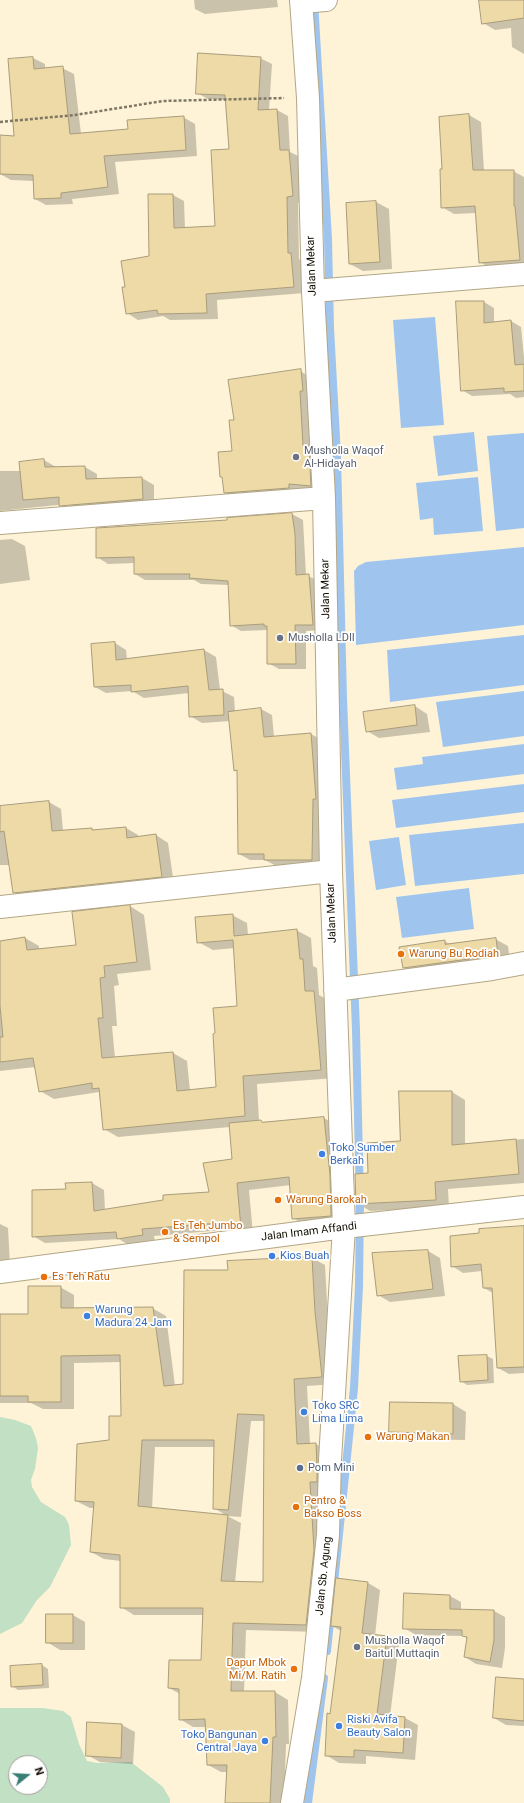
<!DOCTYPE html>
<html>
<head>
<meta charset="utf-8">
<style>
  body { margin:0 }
  #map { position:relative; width:524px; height:1803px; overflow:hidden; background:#fef3d7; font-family:Roboto,sans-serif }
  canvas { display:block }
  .north { position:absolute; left:8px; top:1755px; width:40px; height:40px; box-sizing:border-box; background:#fff; border:1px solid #a19f9b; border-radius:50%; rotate:72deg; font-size:11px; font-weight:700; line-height:16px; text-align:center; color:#140f04 }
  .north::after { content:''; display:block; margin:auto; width:14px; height:18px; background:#397f76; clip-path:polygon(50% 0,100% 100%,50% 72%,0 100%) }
</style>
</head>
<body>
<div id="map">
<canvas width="524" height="1803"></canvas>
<div class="north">N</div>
</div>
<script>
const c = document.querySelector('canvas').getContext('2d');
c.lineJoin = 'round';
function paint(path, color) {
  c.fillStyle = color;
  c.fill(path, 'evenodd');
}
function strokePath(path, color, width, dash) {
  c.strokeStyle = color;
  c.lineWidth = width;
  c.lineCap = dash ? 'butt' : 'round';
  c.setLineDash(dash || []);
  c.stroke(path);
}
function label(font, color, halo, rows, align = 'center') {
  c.font = font + ' Roboto,sans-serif';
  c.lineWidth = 3.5;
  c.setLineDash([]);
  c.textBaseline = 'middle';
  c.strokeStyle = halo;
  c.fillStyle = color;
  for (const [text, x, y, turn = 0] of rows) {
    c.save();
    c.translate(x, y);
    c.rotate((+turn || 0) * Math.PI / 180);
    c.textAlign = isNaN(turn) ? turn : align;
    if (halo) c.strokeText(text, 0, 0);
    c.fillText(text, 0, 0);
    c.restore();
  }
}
paint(new Path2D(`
  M0 1417 15 1420 31 1426 36 1438 38 1448 35 1469 31 1480 32 1487 41 1502 65 1517 69 1525 71 1545 50 1587 37 1600 22 1623 0 1634Z
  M0 1708H43L63 1711 71 1717 79 1744 87 1761 97 1763 131 1762 163 1787 170 1799V1803H0ZM16 1763H40V1787H16Z`), '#c2e0c4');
paint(new Path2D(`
  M435 317 444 425 401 428 393 320Z
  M474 432 478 471 438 476 433 436Z
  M524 433V528L496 531 487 436Z
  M478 477 483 531 434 535 433 518 420 520 416 483Z
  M524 547V625L356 645 354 571 358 566 366 562Z
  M524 635V685L390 702 387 650Z
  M524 691V736L443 747 436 702Z
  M524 744V774L397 790 394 768 423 764 422 757Z
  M524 784V812L396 828 392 800Z
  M524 823V874L415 886 409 835Z
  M399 837 406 885 376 890 369 841Z
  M469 888 474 929 402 938 396 897Z`), '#9fc5ee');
paint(new Path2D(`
  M194 0H277L278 7 205 14 195 9Z
  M480 0H524V54L512 47 511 28 495 30 483 23Z
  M33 58 45 64V69L62 68 74 74 81 134 129 130 183 117 195 124 197 156 115 162 119 194 72 199 73 204 46 205 35 199 34 181 11 180 0 174V136L16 137 9 60Z
  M260 58 272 64 269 110H277L288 116 290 152 300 157 303 202 298 203 299 259 301 261 305 293 217 300 218 319 170 320 163 316 138 320 127 313V287L150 257 149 195H173L184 201 185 229 216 227 230 150 226 100 208 99 197 93Z
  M469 115 481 122 484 171H513L524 177V267L492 269 480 262 476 213 454 214 442 207 443 170Z
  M376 202 389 209 392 269 363 271 350 264 347 204Z
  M484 302 494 308V323L511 321 521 327 524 357V397L516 398 510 394 472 396 462 390Z
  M300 371 312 378 323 492 237 500 225 493 233 452 235 421Z
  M44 460 56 467H85L97 474V480L142 478 154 485V506L79 512 67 504 0 511V471H21L20 463Z
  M292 514 303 520 306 575 319 581 323 630 306 631V669H279L268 663V630L241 631 231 625 229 585 201 584 194 580H145L135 574V563L108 564 97 557 228 521V519Z
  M12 539 25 546 30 580 0 584V540Z
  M115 643 126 650 127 659 204 650 216 657 220 690 234 697 235 712 261 709 272 715 274 737 311 734 322 740 323 866H276L265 860H250L239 854 238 772 235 770 230 721 202 723 190 716 189 693 144 698 132 691 106 693 95 687Z
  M415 706 427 714 430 732 379 738 367 731Z
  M49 802 61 809 63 831 91 829 95 831 126 828 138 835V838L156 835 168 843 174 884 26 900 14 892 10 865H0V807Z
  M130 906 144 915 151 970 117 974 119 985 114 986 117 1026H112L115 1058 173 1053 187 1061 190 1091 217 1088V1034L238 1007 235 948 213 950 198 942 232 915 247 923 248 935 296 930 311 938 313 966 317 968 319 995 328 1000 335 1078 257 1084 259 1121 264 1123 324 1118 336 1125 343 1223 305 1225 293 1218 291 1185 249 1190 253 1234 233 1236 223 1230 154 1236 155 1242 130 1246 119 1239 45 1243 33 1236 67 1190 92 1183 104 1190 105 1210 210 1193 233 1160 230 1127 118 1137 104 1129 99 1092 54 1099 40 1091 35 1067 0 1071V942L25 938 39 946V950L78 946 73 913Z
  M495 939 508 946 510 962 416 975 404 968 444 941 450 944Z
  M452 1092 465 1100V1144L524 1139V1183L448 1189 449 1207 370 1211 357 1203 369 1174Z
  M0 1224 8 1228 10 1264H0Z
  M524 1227V1373L509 1374 498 1368 493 1293 484 1288 482 1271 463 1273 452 1266 480 1234Z
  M428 1251 440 1258 445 1296 390 1302 378 1295Z
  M312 1258 325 1265 328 1320 335 1384 307 1386 310 1444H316L329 1452 319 1632 246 1630 244 1692H275L288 1700 289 1744H286L284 1803H226L228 1772H221L208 1765 207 1727H193L180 1719V1694L169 1688 202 1661 203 1615H134L121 1607V1561L104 1559 91 1552 95 1508H90L76 1501 122 1417 121 1362 74 1363V1409H43L31 1403H0V1315L15 1344 60 1287 74 1295V1309L152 1308 166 1316 175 1386 184 1385 229 1271ZM251 1421H265L264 1583 235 1582 241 1523 227 1516 241 1517ZM155 1447H215L214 1508 227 1516 152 1509Z
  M487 1356 493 1359 494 1383 467 1385 461 1381Z
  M391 1403 453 1404 466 1412 465 1440 402 1439 390 1432Z
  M368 1583 380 1590 375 1636 386 1637 399 1644 390 1716 405 1718 418 1725 415 1760 366 1756V1764L339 1763 326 1755 341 1631 332 1626Z
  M450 1596 461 1602V1610L494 1611 505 1617V1648L502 1668 476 1664 465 1657 468 1639 463 1636 416 1635 404 1628Z
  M73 1615 85 1622V1650H60L47 1642Z
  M42 1665 48 1669 49 1688 18 1690 12 1686Z
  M524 1680V1726L506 1725 494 1718Z
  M88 1723 122 1725 135 1732 133 1764 100 1762 87 1755Z`), '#0003');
strokePath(new Path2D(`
  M314 1 328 239 330 328 337 456 343 698 356 1030 360 1202 359 1286 354 1388 327 1651
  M308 1803 324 1678`), '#9fc5ee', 8);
const building = new Path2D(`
  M479 0H524V18L482 24Z
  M198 53 261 57 258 110 277 109 280 150H289L293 196 287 197 288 253H291L294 287 206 294 207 313 158 314 157 310 126 314 122 287H125L121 261 149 256 148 194H173L174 228 215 226 211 150 229 149 225 95 196 94Z
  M33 57 34 69 63 66 70 134 128 129 127 120 184 116 186 150 104 156 108 187 61 193V198L34 199 33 175 0 174V135L14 136 8 59Z
  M469 114 473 170H514V206H515L520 260 479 263 475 206 441 208 440 169H442L439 117Z
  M376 201 380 262 349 264 346 203Z
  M456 301H484V323L511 320 515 365 524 364V391L504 392V388L461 391Z
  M301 369 303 391H300L303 446H309L311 486 289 484V488L224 493 222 477H220L218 452 232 451 229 420H234L228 380Z
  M44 459 45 467 85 466 86 479 142 477 143 499 59 506V497L23 500 19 462Z
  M292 513 295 534 296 575 309 574 313 625H295L296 664H267V626H264V624L230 626 228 581 189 578 190 574H134V557L96 558V528L227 520V518Z
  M115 642 116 660 204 649 209 690 223 689 224 715 189 717 188 686 131 692V685L94 687 91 644Z
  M415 705 417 725 366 732 363 712Z
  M261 708 264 737 311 733 316 799H313L312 860H264V854H238L237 770 234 771 228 712Z
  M49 801 52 831 92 828V830L126 827 127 838 156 834 162 877 13 893 4 831 0 832V806Z
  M130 905 137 962 104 966 105 977 100 978 103 1018H98L102 1058 173 1052 177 1091 216 1087 213 1034 215 1033 213 1008 237 1006 233 940 197 943 195 917 233 914 234 936 297 929 300 959H303L305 991H314L321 1070 243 1076 245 1116 103 1130 99 1088 92 1089V1083L39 1092 33 1058 0 1062V1037H3L0 1006V941L25 937 27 950 76 945 72 912Z
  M496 938 498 955 403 968 399 947 445 940V944Z
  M399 1091H452V1145L516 1139 519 1174 435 1182 436 1200 356 1204 355 1174 368 1173 367 1143 400 1141Z
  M324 1117 330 1175 331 1216 292 1219 289 1177 237 1183 241 1228 220 1230V1223L142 1229 143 1235 117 1239 116 1232 32 1237V1190L66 1189 65 1183 92 1182 94 1211 163 1200V1195L209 1192 203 1163 232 1159 229 1123 261 1120 262 1122Z
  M524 1226V1367L497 1368 492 1288H483L481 1264 451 1267 450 1236 479 1233V1229Z
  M428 1250 433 1289 377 1296 372 1253Z
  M312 1257 315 1312 322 1377 294 1379 297 1444 316 1443 317 1468V1482H310L314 1550 306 1625 233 1623 231 1691H275L276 1737H273L270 1803H225L227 1765H207L205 1719 179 1720V1689L168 1688 169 1660H201L203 1608H120V1555L90 1552 94 1502 75 1501 77 1444 109 1440V1416H121L120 1355 61 1356V1402H28V1396H0V1314H28V1286H61V1308L153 1307 164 1386 183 1384 184 1270H228L227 1261ZM238 1414 264 1415 263 1582 221 1581 228 1515 138 1506 142 1440H214L213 1509 228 1510Z
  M487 1355 488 1380 460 1382 458 1356Z
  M390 1402 453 1403V1434L389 1432Z
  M336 1578 368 1582 362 1633 387 1636 377 1714 405 1717 403 1753 354 1750V1757L325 1756 327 1713 330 1714 341 1627 331 1626Z
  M404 1593 450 1595V1609L494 1610V1640L490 1662 464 1657 467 1637 462 1636V1630L403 1629Z
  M46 1614H73V1643H46Z
  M42 1664 43 1685 11 1687 10 1666Z
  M496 1677 524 1679V1721L493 1718Z
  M87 1722 122 1724 121 1758 86 1756Z`);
paint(building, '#eddaa6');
strokePath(building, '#a99c7b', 1);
const minor = new Path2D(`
  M301 2 326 0
  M313 291 524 274
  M0 523 324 498
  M0 907 331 871
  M335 990 492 969 524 963
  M0 1272 344 1227 524 1207
  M292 1803 313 1678 328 1535 330 1460 344 1227 331 871 324 498 313 291 308 98 301 0`);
strokePath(minor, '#b3a685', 24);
strokePath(new Path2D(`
  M0 122 75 115 163 101 284 98`), '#7e7764', 2.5, [3, 2]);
strokePath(minor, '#fff', 22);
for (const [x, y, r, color] of [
  [296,457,4,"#6b7280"],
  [280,638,4,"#6b7280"],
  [401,954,4,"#e8710a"],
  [322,1154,4,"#3f7fe0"],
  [278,1200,4,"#e8710a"],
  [165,1232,4,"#e8710a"],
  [272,1256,4,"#3f7fe0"],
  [44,1277,4,"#e8710a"],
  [87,1316,4,"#3f7fe0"],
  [304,1412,4,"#3f7fe0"],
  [368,1437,4,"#e8710a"],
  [300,1468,4,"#5c6f8a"],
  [296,1507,4,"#e8710a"],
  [357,1647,4,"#6b7280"],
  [294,1669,4,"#e8710a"],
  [339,1726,4,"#3f7fe0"],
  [265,1741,4,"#3f7fe0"]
]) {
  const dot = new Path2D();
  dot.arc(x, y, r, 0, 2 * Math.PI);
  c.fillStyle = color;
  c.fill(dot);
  strokePath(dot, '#fff', 1.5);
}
label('11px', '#140f04', '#fff', [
  ["Jalan Mekar",312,266,-92],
  ["Jalan Mekar",326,589,-91],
  ["Jalan Mekar",332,913,-92],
  ["Jalan Imam Affandi",309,1232,-7],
  ["Jalan Sb. Agung",324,1576,-84]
]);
label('11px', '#5b616d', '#fff', [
  ["Musholla Waqof",304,451],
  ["Al-Hidayah",304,464],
  ["Musholla LDII",288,638],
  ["Musholla Waqof",365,1641],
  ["Baitul Muttaqin",365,1654]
], 'left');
label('11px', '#c56008', '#fff', [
  ["Warung Bu Rodiah",409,954],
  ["Warung Barokah",286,1200],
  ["Es Teh Jumbo",173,1226],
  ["& Sempol",173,1239],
  ["Es Teh Ratu",52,1277],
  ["Warung Makan",376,1437],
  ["Pentro &",304,1501],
  ["Bakso Boss",304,1514],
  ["Dapur Mbok",286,1663,"right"],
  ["Mi/M. Ratih",286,1676,"right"]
], 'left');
label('11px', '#366cbe', '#fff', [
  ["Toko Sumber",330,1148],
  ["Berkah",330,1161],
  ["Kios Buah",280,1256],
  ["Warung",95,1310],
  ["Madura 24 Jam",95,1323],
  ["Toko SRC",312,1406],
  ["Lima Lima",312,1419],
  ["Riski Avifa",347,1720],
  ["Beauty Salon",347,1733],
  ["Toko Bangunan",257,1735,"right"],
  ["Central Jaya",257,1748,"right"]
], 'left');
label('11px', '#4e5e75', '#fff', [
  ["Pom Mini",308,1468]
], 'left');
</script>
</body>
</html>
